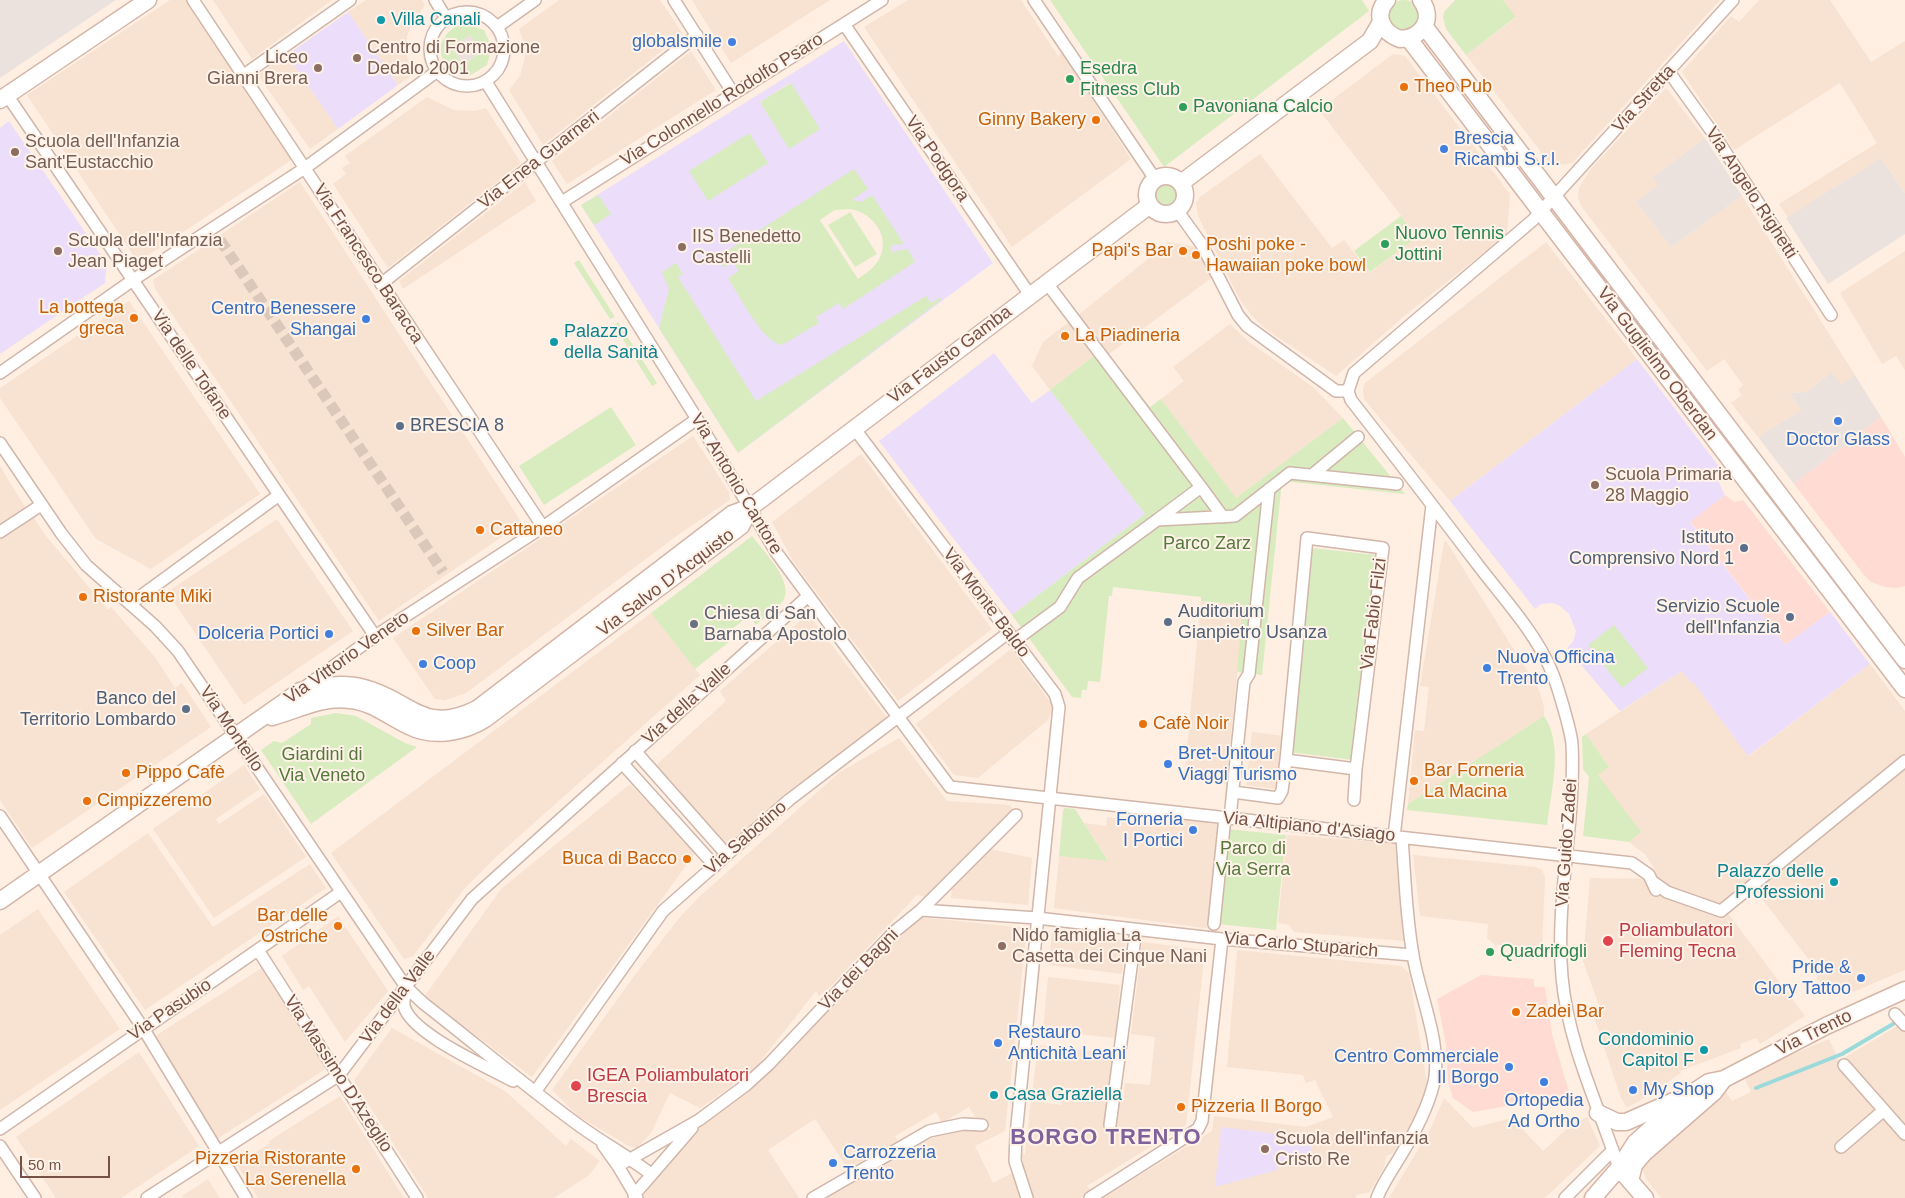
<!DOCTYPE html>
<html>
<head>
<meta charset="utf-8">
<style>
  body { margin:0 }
  #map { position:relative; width:1905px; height:1198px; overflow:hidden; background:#feefe2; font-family:Arial,sans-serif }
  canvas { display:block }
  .scale { position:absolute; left:20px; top:1156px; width:90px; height:22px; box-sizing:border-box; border:2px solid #775146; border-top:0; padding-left:6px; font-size:15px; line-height:18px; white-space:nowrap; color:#775146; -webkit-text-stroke:4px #fff3e9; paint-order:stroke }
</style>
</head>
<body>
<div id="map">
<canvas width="1905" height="1198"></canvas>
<div class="scale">50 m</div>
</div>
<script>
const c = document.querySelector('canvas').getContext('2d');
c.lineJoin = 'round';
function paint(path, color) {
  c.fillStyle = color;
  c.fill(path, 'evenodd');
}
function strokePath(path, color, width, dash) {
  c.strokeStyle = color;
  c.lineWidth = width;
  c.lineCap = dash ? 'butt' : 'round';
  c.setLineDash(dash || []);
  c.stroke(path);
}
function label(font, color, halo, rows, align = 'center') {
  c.font = font + ' Arial,sans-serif';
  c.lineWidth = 4;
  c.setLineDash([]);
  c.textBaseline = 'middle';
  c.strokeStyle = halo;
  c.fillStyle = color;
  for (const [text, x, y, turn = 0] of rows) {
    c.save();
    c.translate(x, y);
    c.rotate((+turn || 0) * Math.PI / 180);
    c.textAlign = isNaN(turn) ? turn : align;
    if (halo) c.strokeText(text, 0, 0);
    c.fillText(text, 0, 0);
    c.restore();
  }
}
paint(new Path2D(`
  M170 0H187L293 159 138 262 27 95Z
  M213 0H332L252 59Z
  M366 0H422L425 5 411 25 407 37 406 52 412 75 398 85 348 12Z
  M559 0H660L683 34 543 145 509 90 520 76 525 58V46L519 29Z
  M692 0H830L731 63Z
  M908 0H1021L1058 56 1062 53 1131 159 1012 247 864 27Z
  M1503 0H1720L1572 163 1560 165 1548 161 1466 55 1516 18Z
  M1759 0H1830L1871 62 1905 41V193L1881 158 1788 217 1779 204 1877 143 1840 83 1734 150 1682 72 1731 16 1739 22Z
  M691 51 716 90 567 184 552 161Z
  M1393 54 1405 56 1510 194 1507 234 1403 317 1336 376 1267 330 1251 315 1239 298 1198 216 1196 203 1200 197 1260 154 1332 248 1344 240 1370 273 1417 236 1319 110Z
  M287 55 338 129 310 149 258 75Z
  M1666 88 1705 138 1653 177 1659 185 1636 202 1671 247 1742 196 1855 375 1842 386 1832 372 1806 392 1789 393 1801 410 1758 437 1731 403 1742 395 1738 390 1743 385 1724 359 1707 371 1581 206 1578 196 1579 188 1590 170Z
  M427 97 454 110 475 111 486 108 521 163 388 268 333 184 346 174 342 168 350 163 345 156Z
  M300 182 522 523 379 621 155 289 153 280Z
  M525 182 536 201 403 289 399 281Z
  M1169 242 1196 247 1207 262 1214 276 1105 357 1077 316Z
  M1546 242 1637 359 1450 501 1368 404 1364 399 1363 389 1365 383Z
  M1905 251V370L1896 356 1882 364 1840 293Z
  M129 301 260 494 151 569 96 539 0 398V388Z
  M1070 321 1095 355 1050 390 1032 366 1043 342Z
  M1230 324 1249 342 1313 387 1343 418 1236 498 1161 399 1184 381 1173 367Z
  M693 436 729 492 730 500 678 535 466 693 445 700 435 699 393 638Z
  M861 454 992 629 898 701 793 561 772 522Z
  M0 466 25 507 0 523Z
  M32 515 46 536 108 610 111 607 154 656 175 688 182 683 211 727 32 848 0 800V537Z
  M277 519 353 631 244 705 167 592Z
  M1446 541 1539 690 1544 707V716L1408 804 1415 730 1424 731 1429 687 1420 686 1444 542Z
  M1201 601 1244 605 1226 784 1184 779Z
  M651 613 700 675 497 856 465 888 413 956 404 959 331 853Z
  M808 614 887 718 786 793 726 846 654 767 726 701 720 691Z
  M1011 649 1054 707 1048 720 978 778 954 775 916 724Z
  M1870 664 1905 711V970L1853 992 1845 983 1835 995 1816 978 1820 974 1749 882 1721 904 1805 1016 1760 1044 1756 1038 1740 1044 1741 1048 1680 1071 1681 1073 1638 1102 1627 1107 1621 1098 1594 1017 1602 1014 1583 961 1590 878 1657 879 1655 870 1645 854 1629 842 1640 832 1597 775 1609 767 1586 734 1682 671 1691 683 1693 682 1749 756Z
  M1252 732 1284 736 1278 789 1246 785Z
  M899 738 947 801 1010 805 1014 811 927 898 917 895 831 986 819 996 816 991 756 1067 729 1088 700 1108 670 1093 651 1133 637 1148 629 1146 578 1116 552 1090 637 972 681 916 699 897 840 772Z
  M244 765 260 789 216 819 219 824 264 794 306 857 214 918 153 829Z
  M630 784 696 852 532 1077 424 997 501 889Z
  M1107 817 1168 825 1170 817 1222 824 1212 929 1054 908 1059 856 1108 860 1084 823 1106 826Z
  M148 833 213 927 310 864 326 888 145 1010 64 892Z
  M1287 835 1395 843 1405 941 1294 932 1289 925 1278 923Z
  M986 848 1032 858 1028 905 951 898 952 885Z
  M1413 855 1536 867 1542 870 1545 877 1542 950 1495 945 1487 938 1488 924 1420 916Z
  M38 909 120 1029 0 1110V935Z
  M338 916 388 991 345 1042 309 986 303 990 282 956Z
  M919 917 1027 928 1005 1131 975 1146 993 1183 1012 1173 1021 1198H827L915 1146 953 1129 991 1130 985 1118H976L969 1107 942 1123 936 1112 895 1136 898 1141 848 1169 815 1119 768 1150 799 1198H642L678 1149 698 1129 761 1079 893 938 896 941Z
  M1052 931 1126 940 1122 974 1049 965Z
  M1142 942 1205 950 1186 1125 1087 1186 1091 1191 1080 1198H1032L1021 1154H1025L1031 1101 1062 1105 1063 1098 1032 1094 1038 1045 1114 1054 1105 1132 1114 1134 1118 1102H1123L1125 1083 1150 1085 1155 1037 1131 1034Z
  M1237 950 1401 966 1409 973 1428 1089 1406 1136 1392 1154 1387 1155 1383 1169 1370 1192 1356 1195V1198H1103L1212 1131 1214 1116 1306 1127 1333 1117 1315 1080 1306 1083 1303 1075 1227 1067Z
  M262 968 327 1068 217 1139 152 1038Z
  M1048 977 1120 985 1115 1038 1043 1030Z
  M1899 1025 1905 1032V1198H1661L1646 1179 1642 1169 1645 1160 1726 1092 1732 1101 1751 1092 1743 1075 1829 1039 1839 1061Z
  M392 1028 505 1091 566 1146 571 1139 600 1161 589 1175 554 1198H428L355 1083 354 1080Z
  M139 1052 199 1146 121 1198H56L16 1137Z
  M340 1096 404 1198H258L237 1165 270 1143 269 1141Z
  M1444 1098 1473 1128 1512 1118 1543 1151 1570 1126 1587 1117 1600 1146 1545 1198H1389L1431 1128Z
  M208 1179 220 1198H184L182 1196Z`), '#f8e2d2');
paint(new Path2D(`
  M1881 417 1905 457V586L1897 588 1885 587 1871 582 1864 575 1794 484Z
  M1725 495 1734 502 1743 500 1830 612 1785 645 1690 521Z
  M1481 975 1534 979V987H1545L1552 1034 1570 1095 1473 1112 1453 1098 1448 1082 1446 1045 1437 999Z`), '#ffdbd4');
paint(new Path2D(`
  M0 0H116L0 78Z
  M470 35 481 52 463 65 451 47Z
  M1705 138 1742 196 1671 247 1636 202 1658 185 1653 177Z
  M1881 158 1905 193V234L1828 284 1786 218Z
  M1832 372 1842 385 1855 375 1881 417 1794 484 1758 437 1801 410 1789 393 1806 392Z`), '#ece2dd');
paint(new Path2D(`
  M348 12 398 85 338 129 287 55Z
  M844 41 993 263 738 453 581 205ZM790 83 819 129 789 148 760 102ZM859 182 852 200 866 204 892 238 891 252 908 258 813 318 753 267Z
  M9 121 107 264 105 283 0 354V128Z
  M994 353 1032 403 1050 390 1145 514 1012 615 879 441Z
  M1637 359 1724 473 1719 483 1725 495 1690 522 1785 645 1830 612 1870 664 1748 756 1693 682 1691 683 1682 671 1620 711 1567 648 1573 642 1576 631 1569 614 1560 606 1553 603 1541 604 1535 609 1450 501Z
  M1221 1127 1311 1138V1160L1278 1166 1277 1170 1215 1187Z`), '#ecdefa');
paint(new Path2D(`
  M1050 0H1362L1369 11 1164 167Z
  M1455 0H1503L1516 17 1466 55 1446 29 1443 18 1444 12Z
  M1388 16a16 16 0 1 1 32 0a16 16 0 1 1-32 0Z
  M466 24 484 30 492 47 487 65 471 75C452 75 442 66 440 47 445 33 452 26 466 24ZM470 35 481 52 463 65 451 47Z
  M791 83 820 129 789 149 760 102Z
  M749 133 768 163 708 201 689 171Z
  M854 169 868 189 852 200 861 202 872 195 904 244 892 245 891 252 908 249 915 262 843 309 839 303 816 317 819 323 782 345C763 343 739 295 728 278L739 271 733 262 723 268 722 261 727 251ZM850 209C874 213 892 238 878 261 873 269 865 274 858 279L820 220 835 210Z
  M1156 195a10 10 0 1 1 20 0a10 10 0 1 1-20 0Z
  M598 195 611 214 594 225 581 205Z
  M850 212 877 254 855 267 828 225Z
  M1401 216 1417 237 1370 272 1354 251Z
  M579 260 615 317 610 319 574 263Z
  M676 263 683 274 678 277 756 401 926 296 931 303 939 298 941 300 738 453 659 328 669 289 662 272Z
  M618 322 657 383 652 386 614 325Z
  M1095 355 1110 374 1119 367 1150 407 1161 399 1236 498 1343 418 1405 494 1282 481 1262 675 1237 672 1243 605 1201 601V597L1113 587 1112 596H1109L1100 682 1088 681 1087 690H1082L1081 698 1072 697 1012 615 1145 514 1050 390Z
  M611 407 636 445 544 505 519 466Z
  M752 536C763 551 795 582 783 601 776 610 765 617 756 625L749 616 724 635 729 642 695 669 651 613Z
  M1312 548 1376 555 1353 760 1289 752Z
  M1614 625 1648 668 1622 688 1588 645Z
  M336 713 356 716 405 743 417 747 311 824 261 750 274 741 282 743 311 724V718Z
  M1544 716C1564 744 1551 792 1547 825L1407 810 1408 804Z
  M1586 734 1609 767 1598 775 1641 832 1629 842 1583 836 1589 777 1583 769 1582 737Z
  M1065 808 1075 809 1108 861 1059 856 1063 810Z
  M1227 829 1286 835 1276 930 1217 924Z`), '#d8ecbf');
strokePath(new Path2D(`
  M1756 1088 1842 1054 1905 1017`), '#9adadb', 4);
strokePath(new Path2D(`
  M220 240 443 572`), '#dcc8bb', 11, [11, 5.5]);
const street = new Path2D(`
  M193 0 543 527
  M435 0 446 18
  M674 0 733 93
  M1034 0 1155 179
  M430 49a37 37 0 1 1 74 0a37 37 0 1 1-74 0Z
  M844 24 1030 295
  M497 27 535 0
  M1669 72 1715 136 1831 315
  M244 75 350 0
  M486 82 697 419 776 552 950 787 1632 863 1649 875 1656 890
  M7 95 375 636
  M562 202 882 0
  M1177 210 1202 245 1238 315 1247 326 1336 391H1348
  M1046 282 1201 487
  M381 284 697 35
  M0 373 133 280 305 168 436 72
  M854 428 1055 694 1059 707 1016 1135 1015 1161 1027 1198
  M0 443 61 533 86 565 155 626 178 651 406 987 423 1003C473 1042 522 1083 573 1121 598 1140 626 1155 651 1174
  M1312 475 1358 437
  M1223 517 1201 487 1157 520 1235 516 1290 473 1397 484
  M0 532 41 505
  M1307 538 1383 548 1356 769 1286 760Z
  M130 604 279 495
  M1014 641 1060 607 1078 578 1157 520
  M305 687 375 636 543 527 697 419
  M635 751 727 855
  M622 763 715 866
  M1233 792 1278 798 1282 791 1286 760
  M1354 800 1356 769
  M0 816 143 1028 246 1198
  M1230 818 1244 682 1249 674 1269 489
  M1394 837 1432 505
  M1653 882 1667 892 1721 911 1905 761
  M921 910 1037 918 1222 939 1412 955
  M1214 924 1225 817
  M258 950 417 1198
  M406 987C406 993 403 1001 404 1006 411 1034 488 1067 513 1081
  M1895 1014 1905 1025
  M1844 1065 1905 1134
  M535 1092 663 911 789 800 1008 633
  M1110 1125 1136 930
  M0 1129 341 892
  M603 1145 618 1166 637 1198
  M0 1146 35 1198
  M1841 1147 1884 1110
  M618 1166 699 1120 746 1085 769 1064 894 932 921 910 1016 815
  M1619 1168C1598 1105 1568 1044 1562 977 1555 899 1576 822 1572 744 1571 731 1557 683 1551 670 1535 632 1503 598 1478 565 1436 510 1394 455 1351 400L1348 391 1354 373 1533 220 1733 0
  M634 1195 692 1128
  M147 1198 339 1075 472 899 807 597
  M813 1198 929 1131 963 1124 982 1125
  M1090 1198 1198 1129 1202 1121 1222 939
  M1377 1198C1383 1182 1393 1169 1401 1155 1414 1134 1427 1109 1433 1086 1444 1048 1419 994 1413 955 1406 917 1405 876 1402 838
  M1565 1198 1613 1150`);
const secondary = new Path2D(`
  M1387 0C1373 16 1383 33 1400 39 1422 38 1435 19 1421 0
  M1425 27 1905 660
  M1409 39 1905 689
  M0 100 148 0
  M1147 195a19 19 0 1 1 38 0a19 19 0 1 1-38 0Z
  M1181 183 1370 41 1381 22
  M272 717C298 710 322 696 350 700 373 702 389 717 409 726 433 738 463 733 485 719L741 526 751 507
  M0 901 300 691C322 686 342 682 364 688 411 700 423 736 477 709L732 514 751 507 1150 205
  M1598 1113 1617 1122H1626L1676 1100
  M1624 1174 1645 1198
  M1630 1181 1634 1165 1644 1153 1714 1092 1723 1080
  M1593 1198 1619 1168 1635 1143 1655 1125 1694 1092 1709 1082 1724 1079 1826 1026 1905 990`);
strokePath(street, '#d1b6aa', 14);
strokePath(secondary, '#d5b5a7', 19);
strokePath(street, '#fff', 11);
strokePath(secondary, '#fff', 16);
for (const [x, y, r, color] of [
  [381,20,5,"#0f9aa8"],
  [732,42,5,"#3f7fe0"],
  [357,58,5,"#8d6e63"],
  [318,68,5,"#8d6e63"],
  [1070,79,5,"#2e9e5b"],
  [1404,87,5,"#e8710a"],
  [1183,107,5,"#2e9e5b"],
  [1096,120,5,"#e8710a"],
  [1444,149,5,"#3f7fe0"],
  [15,152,5,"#8d6e63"],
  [1385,244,5,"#2e9e5b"],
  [682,247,5,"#8d6e63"],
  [58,251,5,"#8d6e63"],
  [1183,251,5,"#e8710a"],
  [1196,255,5,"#e8710a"],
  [134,318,5,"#e8710a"],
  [366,319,5,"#3f7fe0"],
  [1065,336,5,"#e8710a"],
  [554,342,5,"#0f9aa8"],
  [1838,421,5,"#3f7fe0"],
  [400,426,5,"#5c6f8a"],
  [1595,485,5,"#8d6e63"],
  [480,530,5,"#e8710a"],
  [1744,548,5,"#5c6f8a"],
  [83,597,5,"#e8710a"],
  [1790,617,5,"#5c6f8a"],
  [1168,622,5,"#5c6f8a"],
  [694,624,5,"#6b7280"],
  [416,631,5,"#e8710a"],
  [329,634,5,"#3f7fe0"],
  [423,664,5,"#3f7fe0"],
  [1487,668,5,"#3f7fe0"],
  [186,709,5,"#5c6f8a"],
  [1143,724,5,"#e8710a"],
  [1168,764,5,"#3f7fe0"],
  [126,773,5,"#e8710a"],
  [1414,781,5,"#e8710a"],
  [87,801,5,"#e8710a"],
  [1193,830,5,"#3f7fe0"],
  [687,859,5,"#e8710a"],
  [1834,882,5,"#0f9aa8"],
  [338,926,5,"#e8710a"],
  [1608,941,6,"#e0444e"],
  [1002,946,5,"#8d6e63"],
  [1490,952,5,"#2e9e5b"],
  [1861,978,5,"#3f7fe0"],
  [1516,1012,5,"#e8710a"],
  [998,1043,5,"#3f7fe0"],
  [1704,1050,5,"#0f9aa8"],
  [1509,1067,5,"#3f7fe0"],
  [1544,1082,5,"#3f7fe0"],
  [576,1086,6,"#e0444e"],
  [1633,1090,5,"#3f7fe0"],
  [994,1095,5,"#0f9aa8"],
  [1181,1107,5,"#e8710a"],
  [1265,1149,5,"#8d6e63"],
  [833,1163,5,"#3f7fe0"],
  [356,1169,5,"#e8710a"]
]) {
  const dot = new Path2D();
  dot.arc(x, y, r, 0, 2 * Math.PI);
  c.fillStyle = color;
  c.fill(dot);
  strokePath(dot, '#fff3e9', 2);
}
label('18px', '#0d838f', '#fff3e9', [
  ["Villa Canali",391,20],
  ["Palazzo",564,332],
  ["della Sanità",564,353],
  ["Palazzo delle",1824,872,"right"],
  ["Professioni",1824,893,"right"],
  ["Condominio",1694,1040,"right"],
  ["Capitol F",1694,1061,"right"],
  ["Casa Graziella",1004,1095]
], 'left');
label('18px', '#366cbe', '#fff3e9', [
  ["globalsmile",722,42,"right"],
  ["Brescia",1454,139],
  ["Ricambi S.r.l.",1454,160],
  ["Centro Benessere",356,309,"right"],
  ["Shangai",356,330,"right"],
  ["Doctor Glass",1838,440,"center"],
  ["Dolceria Portici",319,634,"right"],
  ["Nuova Officina",1497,658],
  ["Trento",1497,679],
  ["Coop",433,664],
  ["Bret-Unitour",1178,754],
  ["Viaggi Turismo",1178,775],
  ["Forneria",1183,820,"right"],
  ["I Portici",1183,841,"right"],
  ["Pride &",1851,968,"right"],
  ["Glory Tattoo",1851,989,"right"],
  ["Restauro",1008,1033],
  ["Antichità Leani",1008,1054],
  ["Centro Commerciale",1499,1057,"right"],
  ["Il Borgo",1499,1078,"right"],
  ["My Shop",1643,1090],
  ["Ortopedia",1544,1101,"center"],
  ["Ad Ortho",1544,1122,"center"],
  ["Carrozzeria",843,1153],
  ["Trento",843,1174]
], 'left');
label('18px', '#785e54', '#fff3e9', [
  ["Centro di Formazione",367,48],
  ["Dedalo 2001",367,69],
  ["Liceo",308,58,"right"],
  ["Gianni Brera",308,79,"right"],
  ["Scuola dell'Infanzia",25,142],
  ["Sant'Eustacchio",25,163],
  ["IIS Benedetto",692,237],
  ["Castelli",692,258],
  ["Scuola dell'Infanzia",68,241],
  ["Jean Piaget",68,262],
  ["Scuola Primaria",1605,475],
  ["28 Maggio",1605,496],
  ["Nido famiglia La",1012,936],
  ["Casetta dei Cinque Nani",1012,957],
  ["Scuola dell'infanzia",1275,1139],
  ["Cristo Re",1275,1160]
], 'left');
label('18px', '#27864d', '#fff3e9', [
  ["Esedra",1080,69],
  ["Fitness Club",1080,90],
  ["Pavoniana Calcio",1193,107],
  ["Nuovo Tennis",1395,234],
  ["Jottini",1395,255],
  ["Quadrifogli",1500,952]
], 'left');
label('18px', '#c56008', '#fff3e9', [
  ["Theo Pub",1414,87],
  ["Ginny Bakery",1086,120,"right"],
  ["Poshi poke -",1206,245],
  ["Hawaiian poke bowl",1206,266],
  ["Papi's Bar",1173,251,"right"],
  ["La bottega",124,308,"right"],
  ["greca",124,329,"right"],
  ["La Piadineria",1075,336],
  ["Cattaneo",490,530],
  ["Ristorante Miki",93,597],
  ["Silver Bar",426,631],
  ["Cafè Noir",1153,724],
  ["Bar Forneria",1424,771],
  ["La Macina",1424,792],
  ["Pippo Cafè",136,773],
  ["Cimpizzeremo",97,801],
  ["Buca di Bacco",677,859,"right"],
  ["Bar delle",328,916,"right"],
  ["Ostriche",328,937,"right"],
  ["Zadei Bar",1526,1012],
  ["Pizzeria Il Borgo",1191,1107],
  ["Pizzeria Ristorante",346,1159,"right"],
  ["La Serenella",346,1180,"right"]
], 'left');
label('18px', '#775146', '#fff3e9', [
  ["Via Stretta",1644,99,-48],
  ["Via Colonnello Rodolfo Psaro",722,100,-32],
  ["Via Podgora",937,159,56],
  ["Via Enea Guarneri",539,160,-38],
  ["Via Angelo Righetti",1751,193,57],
  ["Via Francesco Baracca",368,264,57],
  ["Via Fausto Gamba",950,355,-37],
  ["Via Guglielmo Oberdan",1657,364,53],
  ["Via delle Tofane",191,365,56],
  ["Via Antonio Cantore",736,484,59],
  ["Via Salvo D'Acquisto",666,583,-37],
  ["Via Monte Baldo",986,603,53],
  ["Via Fabio Filzi",1374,614,-83],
  ["Via Vittorio Veneto",347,658,-35],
  ["Via della Valle",687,704,-42],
  ["Via Montello",231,729,56],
  ["Via Altipiano d'Asiago",1309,827,6],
  ["Via Sabotino",746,838,-41],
  ["Via Guido Zadei",1567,843,-86],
  ["Via Carlo Stuparich",1301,945,5],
  ["Via dei Bagni",859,970,-46],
  ["Via della Valle",398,997,-53],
  ["Via Pasubio",170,1010,-34],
  ["Via Trento",1814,1033,-26],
  ["Via Massimo D'Azeglio",338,1074,57]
]);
label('18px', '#4e5e75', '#fff3e9', [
  ["BRESCIA 8",410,426,"left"],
  ["Istituto",1734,538],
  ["Comprensivo Nord 1",1734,559],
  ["Servizio Scuole",1780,607],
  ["dell'Infanzia",1780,628],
  ["Auditorium",1178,612,"left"],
  ["Gianpietro Usanza",1178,633,"left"],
  ["Banco del",176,699],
  ["Territorio Lombardo",176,720]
], 'right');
label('18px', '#56783c', '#fff3e9', [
  ["Parco Zarz",1207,544],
  ["Giardini di",322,755],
  ["Via Veneto",322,776],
  ["Parco di",1253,849],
  ["Via Serra",1253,870]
]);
label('18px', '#5b616d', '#fff3e9', [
  ["Chiesa di San",704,614],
  ["Barnaba Apostolo",704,635]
], 'left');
label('18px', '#be3a42', '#fff3e9', [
  ["Poliambulatori",1619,931],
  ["Fleming Tecna",1619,952],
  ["IGEA Poliambulatori",587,1076],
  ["Brescia",587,1097]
], 'left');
c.letterSpacing = '1px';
label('bold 22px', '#7f619b', '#fff3e9', [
  ["BORGO TRENTO",1106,1138]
]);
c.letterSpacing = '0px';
</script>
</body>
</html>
